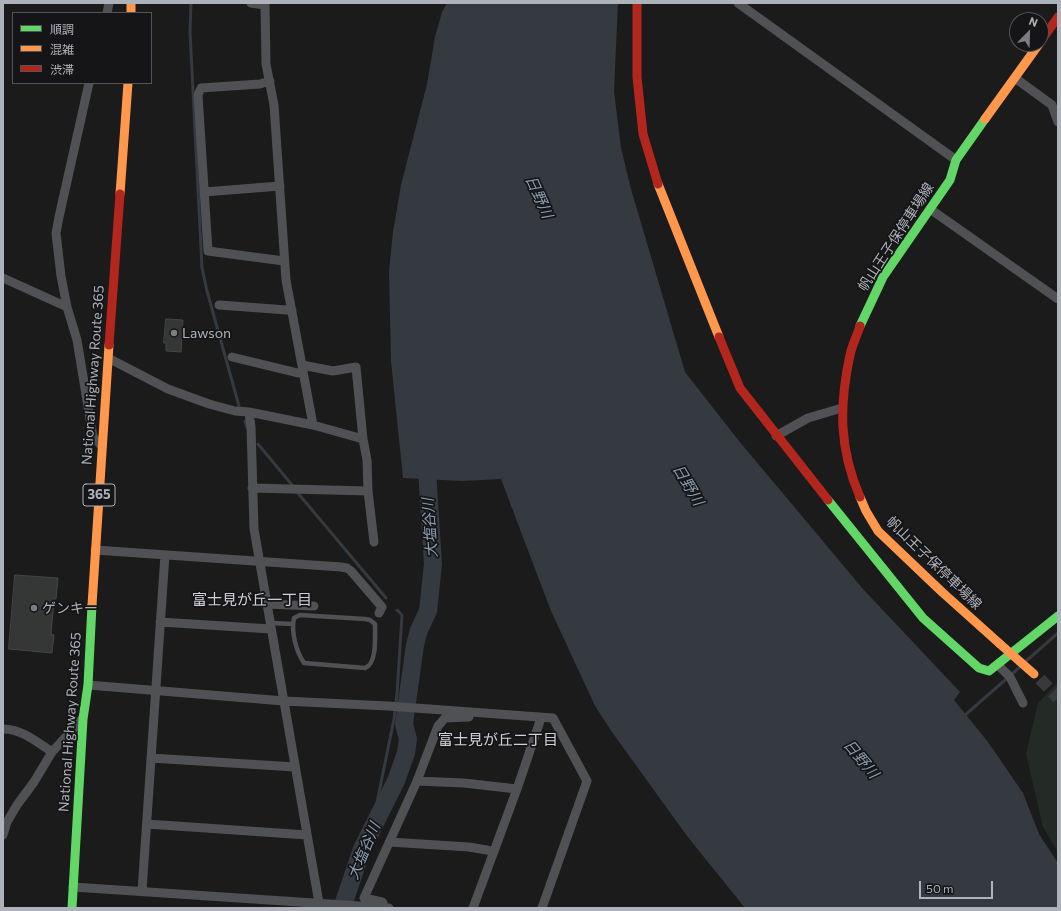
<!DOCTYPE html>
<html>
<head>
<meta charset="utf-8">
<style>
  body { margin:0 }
  #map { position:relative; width:1061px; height:911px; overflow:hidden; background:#1b1b1b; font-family:Commissioner,"Noto Sans JP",sans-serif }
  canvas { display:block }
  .frame { position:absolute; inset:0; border:4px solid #aeb2ba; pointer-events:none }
  .legend { position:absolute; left:12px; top:12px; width:140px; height:72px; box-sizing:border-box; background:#151517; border:1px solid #525458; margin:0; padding:5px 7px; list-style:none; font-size:12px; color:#aeb2ba }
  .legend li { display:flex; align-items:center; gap:8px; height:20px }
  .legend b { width:20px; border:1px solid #525458 }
  .north { position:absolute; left:1009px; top:12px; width:40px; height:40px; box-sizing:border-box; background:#151517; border:1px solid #525458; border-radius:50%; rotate:23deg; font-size:11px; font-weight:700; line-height:16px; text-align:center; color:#aeb2ba }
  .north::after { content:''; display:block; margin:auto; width:14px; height:18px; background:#7b7d82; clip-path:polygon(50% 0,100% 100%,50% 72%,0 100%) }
  .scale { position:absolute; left:919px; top:881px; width:74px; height:18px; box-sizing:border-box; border:2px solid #aeb2ba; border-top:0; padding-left:5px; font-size:12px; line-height:14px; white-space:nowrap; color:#aeb2ba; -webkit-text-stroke:3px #151517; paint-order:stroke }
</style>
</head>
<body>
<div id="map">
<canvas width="1061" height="911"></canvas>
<div class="frame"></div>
<ul class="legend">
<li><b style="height:5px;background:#63d668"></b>順調</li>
<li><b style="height:5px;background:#ff974d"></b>混雑</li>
<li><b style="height:5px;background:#b3261e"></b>渋滞</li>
</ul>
<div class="north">N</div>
<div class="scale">50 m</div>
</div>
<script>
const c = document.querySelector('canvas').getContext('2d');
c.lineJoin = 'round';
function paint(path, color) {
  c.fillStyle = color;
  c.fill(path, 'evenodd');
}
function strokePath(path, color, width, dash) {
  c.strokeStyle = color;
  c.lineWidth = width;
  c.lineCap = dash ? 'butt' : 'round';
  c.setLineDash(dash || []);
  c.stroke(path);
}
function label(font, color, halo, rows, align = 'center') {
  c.font = font + ' Commissioner,"Noto Sans JP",sans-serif';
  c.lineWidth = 3.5;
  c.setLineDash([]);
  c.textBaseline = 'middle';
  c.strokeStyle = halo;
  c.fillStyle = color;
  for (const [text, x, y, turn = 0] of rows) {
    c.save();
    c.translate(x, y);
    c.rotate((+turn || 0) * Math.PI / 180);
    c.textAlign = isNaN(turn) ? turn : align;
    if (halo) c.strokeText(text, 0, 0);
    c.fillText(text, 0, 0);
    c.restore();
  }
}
paint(new Path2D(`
  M1058 682V852L1043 827 1026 754 1038 703Z`), '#242a25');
paint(new Path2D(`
  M447 3H618L614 91 621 148 631 189 685 372 739 441 863 589 960 692 954 700 988 742 1023 793 1039 834 1058 863V908H745L687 836 612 732 595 706 551 611 501 479 462 481 403 478 391 361 389 271 393 232 401 185 427 84 435 37 442 12Z`), '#343a40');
strokePath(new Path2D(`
  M191 3 190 32 202 268 207 291 239 406
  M245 421 247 428
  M258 444 292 485
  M297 492 386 598
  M1025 662 1058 633
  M964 716 1021 666
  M372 827 394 719 397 694 402 615 397 610`), '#343a40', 3);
strokePath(new Path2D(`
  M342 908 362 849 396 781 406 753 408 739 404 724 415 645 419 630 428 611 433 564 426 455`), '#343a40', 18);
const building = new Path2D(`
  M166 319 183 320 181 352 166 351V343H164Z
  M15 575 58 578 56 599H54L51 634 54 635 52 653 9 649Z`);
paint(building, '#353636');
strokePath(building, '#444547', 1);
strokePath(new Path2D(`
  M1040 679 1058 698`), '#38393b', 12, [12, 6]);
strokePath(new Path2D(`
  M300 615 365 619 370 620 375 624V626C375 637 377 664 365 668L304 663C296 651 291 632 294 618Z
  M270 623 293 624`), '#505154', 4.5);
strokePath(new Path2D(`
  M251 3 265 5 266 64 274 105 286 280 313 425
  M738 3 956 160
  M107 13 109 3
  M1015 78 1052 105 1058 122
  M270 81 260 84 201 88 198 95 208 251 284 261
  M89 83 59 217 56 233 61 276 67 307 77 340 93 437 102 446
  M204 192 280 186
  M930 209 1058 299
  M3 278 67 307
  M219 305 287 310H292
  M232 357 298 373 303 372
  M108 358 168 389 209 404 235 411 249 412 313 425 363 439
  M302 365 333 371 356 367 363 439 367 460 368 491 374 542
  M249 412 251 427 254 529 319 903
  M776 436 808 418 842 408
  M252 488 368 491
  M95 550 341 567 347 568 351 571 382 607 379 613
  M267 604 314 606
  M160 622 271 629
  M998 665 1010 677 1023 703
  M88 685 284 701 388 706 553 718 587 781 542 908
  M3 729C22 729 37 742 52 752
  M151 758 295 767
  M417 781 464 783 517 789
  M147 824 307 835
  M3 835 7 822 17 805 34 782 52 752 82 719
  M389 842 469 847 487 850 494 852
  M73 887 389 908
  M142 891 165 555
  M381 907 383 903 382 902 364 898 417 781 438 726 445 718 469 717
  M473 908 517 789 541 718`), '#505154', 9);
strokePath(new Path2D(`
  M860 326 883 277 950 180 956 160 985 119
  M828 500 923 618 979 668 989 671 1058 616
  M72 908 83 719 88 685 92 605`), '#63d668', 9);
strokePath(new Path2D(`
  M131 3V13
  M985 119 1039 44
  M658 184 719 337
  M120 194 128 83
  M860 497 866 511 878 531 942 592 1000 644
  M92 605 109 345`), '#ff974d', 9);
strokePath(new Path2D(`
  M637 3V77L643 134 658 184
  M1041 41 1058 17
  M719 337 740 388 828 500
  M109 345 120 194
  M860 497C839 449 839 406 850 355 852 345 857 336 860 326`), '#b3261e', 9);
strokePath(new Path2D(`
  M1000 644 1034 674`), '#ff974d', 9);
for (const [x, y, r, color] of [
  [174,333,4,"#7b7d82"],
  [34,608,4,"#7b7d82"]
]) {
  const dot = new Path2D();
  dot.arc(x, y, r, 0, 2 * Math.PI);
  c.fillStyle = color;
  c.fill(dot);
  strokePath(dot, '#151517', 1.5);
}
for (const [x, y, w] of [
  [99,495,32]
]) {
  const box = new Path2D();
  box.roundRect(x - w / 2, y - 11, w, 22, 3);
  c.fillStyle = '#151517';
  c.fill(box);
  strokePath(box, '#aeb2ba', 1);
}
label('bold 13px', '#aeb2ba', null, [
  ["365",99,495]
]);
label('14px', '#aeb2ba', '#151517', [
  ["帆山王子保停車場線",896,237,-57],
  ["National Highway Route 365",93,375,-86],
  ["帆山王子保停車場線",934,563,44],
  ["National Highway Route 365",70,722,-86]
]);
label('14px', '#aeb2ba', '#151517', [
  ["Lawson",182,333],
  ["ゲンキー",42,608]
], 'left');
label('italic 15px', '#8a9db1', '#151517', [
  ["日野川",539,197,66],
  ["日野川",688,485,59],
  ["大塩谷川",430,528,-94],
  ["日野川",861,759,50],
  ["大塩谷川",364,851,-67]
]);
label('15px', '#cfd1d7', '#151517', [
  ["富士見が丘一丁目",252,600],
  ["富士見が丘二丁目",498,740]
]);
</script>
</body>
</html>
